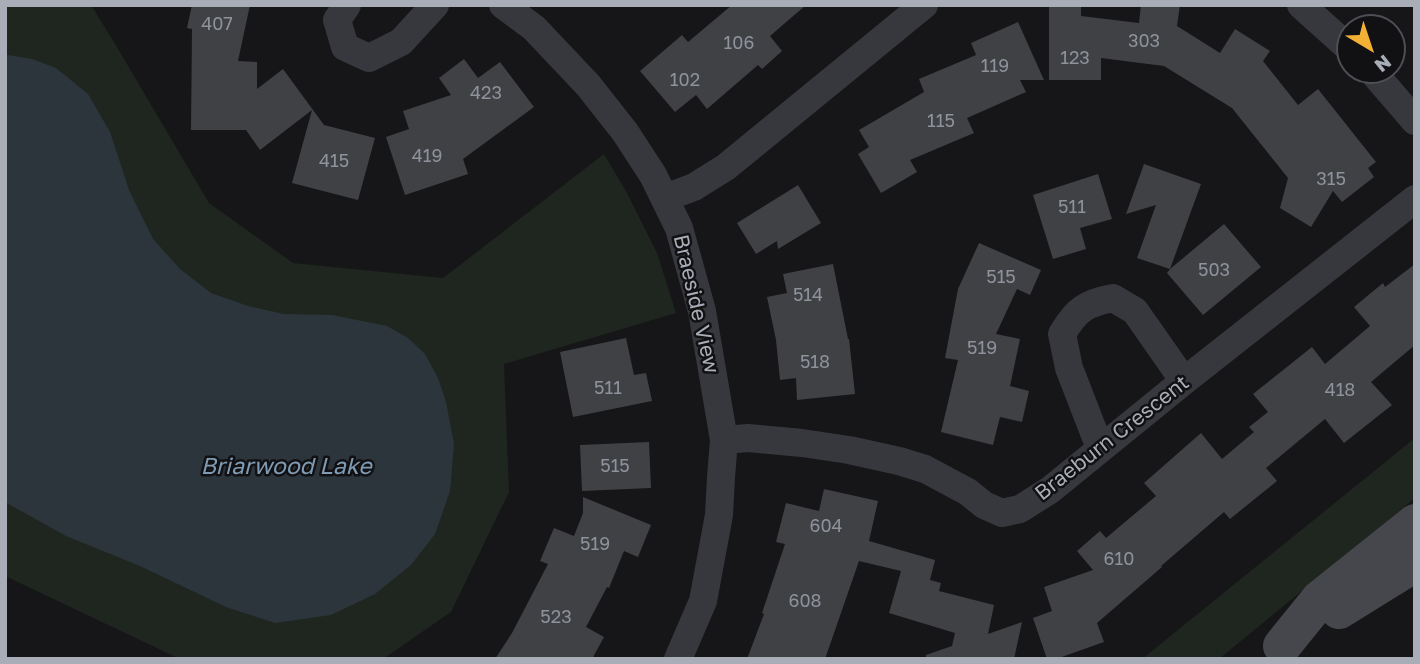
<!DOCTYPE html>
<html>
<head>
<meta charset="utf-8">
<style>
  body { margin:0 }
  #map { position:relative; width:1420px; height:664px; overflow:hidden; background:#161618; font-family:"Golos Text",sans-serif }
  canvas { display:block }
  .frame { position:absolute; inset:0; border:7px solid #a8adb8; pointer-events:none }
  .north { position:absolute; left:1336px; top:14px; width:70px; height:70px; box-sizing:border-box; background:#111113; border:2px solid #4d4f55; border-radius:50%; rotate:141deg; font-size:19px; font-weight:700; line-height:28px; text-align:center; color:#a8adb8 }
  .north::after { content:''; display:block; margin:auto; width:24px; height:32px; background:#f2b134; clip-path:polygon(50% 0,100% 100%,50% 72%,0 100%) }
</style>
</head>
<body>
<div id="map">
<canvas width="1420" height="664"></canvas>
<div class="frame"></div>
<div class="north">N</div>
</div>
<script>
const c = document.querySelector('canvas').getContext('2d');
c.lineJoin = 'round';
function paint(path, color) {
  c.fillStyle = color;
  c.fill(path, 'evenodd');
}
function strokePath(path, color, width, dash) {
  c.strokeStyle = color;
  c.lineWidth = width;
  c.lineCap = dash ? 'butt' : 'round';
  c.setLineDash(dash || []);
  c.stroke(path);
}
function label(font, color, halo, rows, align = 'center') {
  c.font = font + ' "Golos Text",sans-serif';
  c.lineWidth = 5;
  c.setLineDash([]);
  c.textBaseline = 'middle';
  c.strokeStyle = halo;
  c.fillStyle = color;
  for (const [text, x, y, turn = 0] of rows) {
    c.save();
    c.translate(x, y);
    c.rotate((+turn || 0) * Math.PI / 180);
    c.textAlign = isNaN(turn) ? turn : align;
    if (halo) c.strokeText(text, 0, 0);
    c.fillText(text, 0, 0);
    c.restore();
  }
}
paint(new Path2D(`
  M5 5H91L114 42 209 203 293 263 443 278 604 154 627 193 657 253 676 313 504 364 509 492 451 612 383 659H180L5 576Z
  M1415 438V498L1219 659H1142Z`), '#1e261f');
paint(new Path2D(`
  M8 55 32 59 56 68 88 94 110 132 129 190 153 239 180 269 211 293 248 306 284 314 332 315 387 326 408 338 425 354 438 378 446 402 454 444 450 491 435 534 411 565 375 594 331 615 275 623 226 607 140 566 66 536 5 502V56Z`), '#2c353c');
paint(new Path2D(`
  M192 5H250L238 61 257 62V89L283 69 324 125 375 138 358 200 292 183 312 110 260 150 246 130H191L192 29 187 28Z
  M732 5H806L770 36 782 51 762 69 758 65 707 109 696 95 675 112 640 71 682 35 688 42Z
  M1141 5H1180L1177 26 1220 53 1235 29 1270 51 1263 61 1298 105 1318 89 1376 162 1368 168 1374 177 1342 202 1333 191 1311 227 1280 208 1288 178 1232 108 1164 66 1101 58V80H1049V7H1081V16L1139 23Z
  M1018 22 1044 80H1020L1026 92 967 118 974 133 910 160 917 172 881 193 858 154 869 147 859 130 924 92 919 79 976 55 971 43Z
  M464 59 478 78 500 62 534 107 463 159 468 174 405 195 386 137 409 129 403 111 451 95 439 78Z
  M1144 164 1201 184 1170 269 1224 224 1261 267 1203 315 1167 273 1170 269 1137 258 1156 205 1126 214Z
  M1098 174 1112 219 1080 228 1086 249 1053 259 1033 195Z
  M798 185 821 223 778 249 777 241 756 254 737 223Z
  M979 243 1041 270 1030 295 1017 289 996 334 1020 339 1010 386 1029 391 1022 422 1000 417 993 445 941 432 958 360 945 358 958 289Z
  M833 264 848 339H849L855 394 797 400 796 378 780 380 776 340 767 297 787 293 783 274Z
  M1415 264V345L1371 382 1392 405 1344 443 1325 419 1266 468 1277 481 1230 519 1224 512 1161 566 1162 567 1097 623 1104 642 1056 659H1047L1033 618 1052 611 1044 587 1093 570 1077 551 1100 531 1106 538 1156 496 1144 483 1201 433 1222 459 1254 432 1249 427 1268 412 1253 394 1312 347 1325 364 1370 326 1354 307 1383 283 1385 287Z
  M626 338 634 375 646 373 652 401 573 417 560 352Z
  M649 442 651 488 582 491 580 445Z
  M824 489 878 501 869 541 935 560 930 580 941 583 939 591 994 605 988 634 1022 622 1014 659H926V655L952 646 955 633 889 613 901 571 859 561 825 659H747L764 614 762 613 785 544 776 542 786 503 819 511Z
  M583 497 651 525 638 557 624 551 609 588 607 587 586 627 604 637 592 659H495L512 633 548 564 540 561 554 528 574 536 583 513Z`), '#404145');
strokePath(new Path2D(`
  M347 5 337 20 345 47 369 58 401 42 435 5
  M503 5 534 28 588 85 625 132 653 175 679 228 702 311 724 440 721 477 719 515 703 601 678 659
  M1301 5 1350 49
  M1371 70 1415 121
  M665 198 694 187 726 167 924 5
  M724 440 748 438 802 443 849 450 899 461 925 469 968 492 984 505 1002 513 1020 509 1050 490 1184 381 1415 199
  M1100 448 1069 368 1062 334C1076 310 1086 303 1113 298L1135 311 1184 381`), '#37383d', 28);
strokePath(new Path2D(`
  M1339 610 1415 563
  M1282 646 1320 599 1415 523`), '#45474d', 38);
label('18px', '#8e929b', null, [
  ["407",217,24],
  ["303",1144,41],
  ["106",739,43],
  ["123",1075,58],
  ["119",995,66],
  ["102",685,80],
  ["423",486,93],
  ["115",941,121],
  ["419",427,156],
  ["415",334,161],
  ["315",1331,179],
  ["511",1072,207],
  ["503",1214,270],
  ["515",1001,277],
  ["514",808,295],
  ["519",982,348],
  ["518",815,362],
  ["511",608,388],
  ["418",1340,390],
  ["515",615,466],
  ["604",826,526],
  ["519",595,544],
  ["610",1119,559],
  ["608",805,601],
  ["523",556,617]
]);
label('21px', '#a8adb8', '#111113', [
  ["Braeside View",696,304,77],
  ["Braeburn Crescent",1112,438,-38]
]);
label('italic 23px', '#7f9bb3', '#111113', [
  ["Briarwood Lake",286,467]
]);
</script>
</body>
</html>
